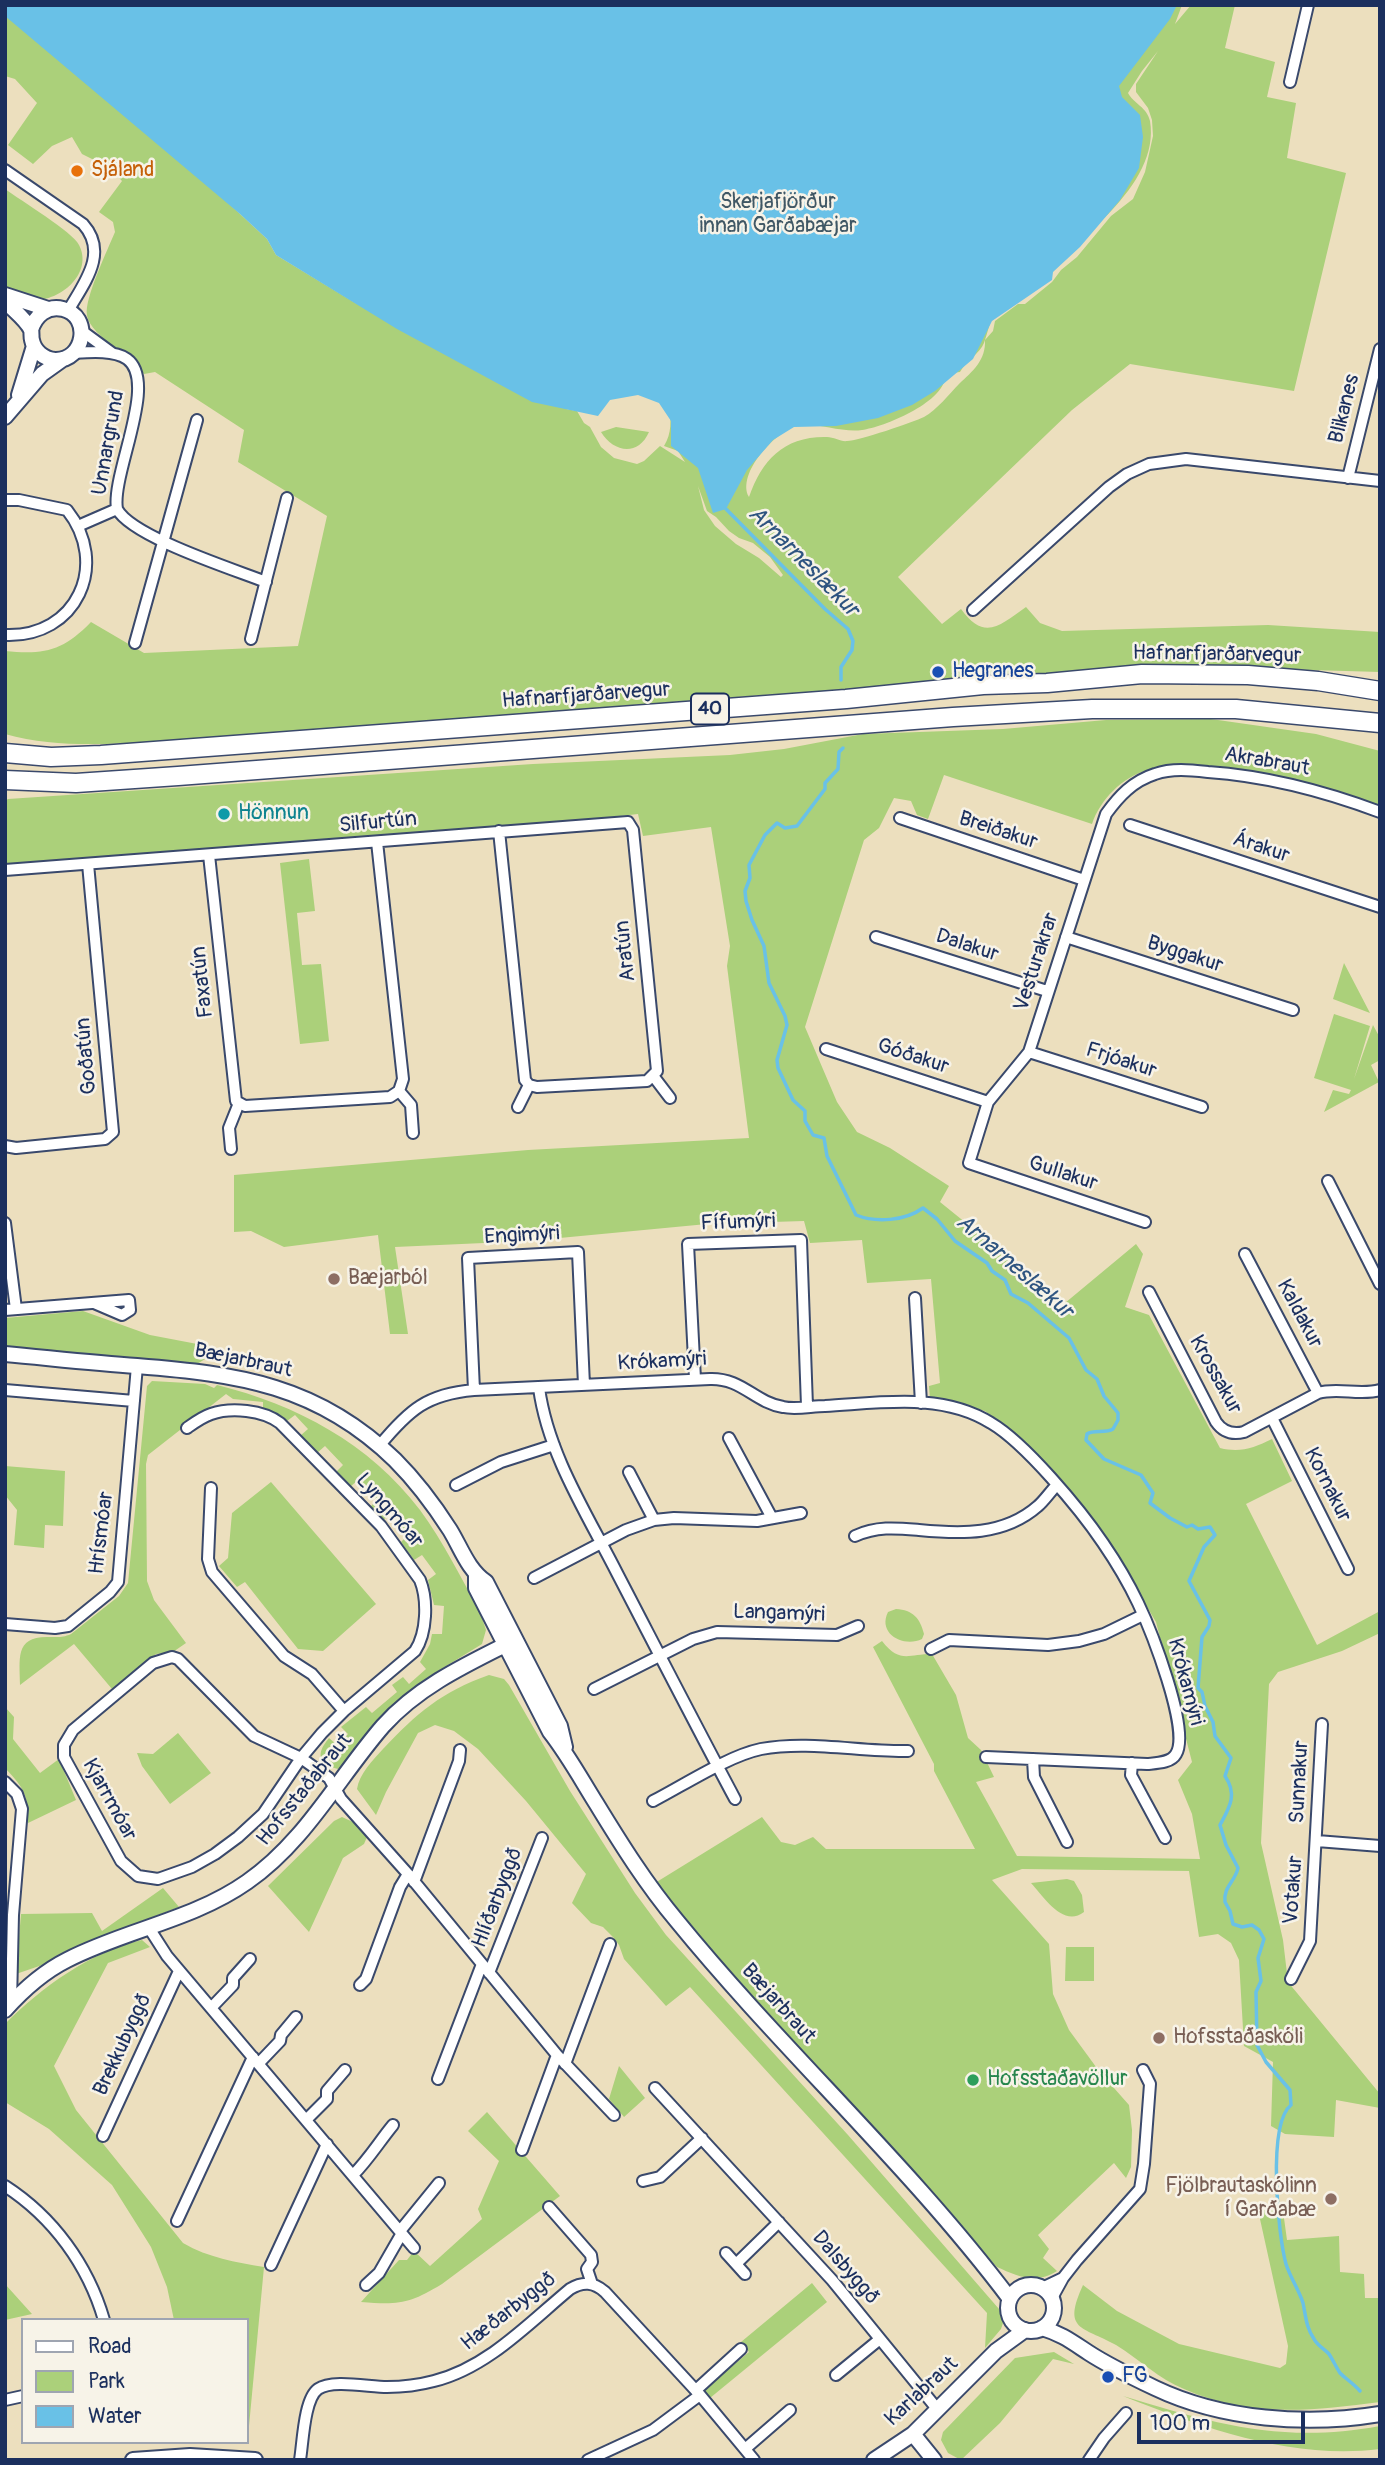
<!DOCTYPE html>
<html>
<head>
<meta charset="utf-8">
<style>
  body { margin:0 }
  #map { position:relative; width:1385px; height:2465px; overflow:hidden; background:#ecdfbe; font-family:Pangolin,sans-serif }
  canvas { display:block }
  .frame { position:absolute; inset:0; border:7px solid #1b2f5e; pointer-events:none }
  .legend { position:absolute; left:21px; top:2318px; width:228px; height:126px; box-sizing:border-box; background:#f7f3e8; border:2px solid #9fa5b1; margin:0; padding:9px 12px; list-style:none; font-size:21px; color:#1b2f5e }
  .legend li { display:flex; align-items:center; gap:14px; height:35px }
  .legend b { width:35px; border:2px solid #9fa5b1 }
  .scale { position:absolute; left:1137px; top:2412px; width:168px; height:32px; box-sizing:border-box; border:4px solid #1b2f5e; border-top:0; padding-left:9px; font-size:21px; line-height:24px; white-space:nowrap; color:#1b2f5e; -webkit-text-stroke:5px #f7f3e8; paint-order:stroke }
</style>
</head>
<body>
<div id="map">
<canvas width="1385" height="2465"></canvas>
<div class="frame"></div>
<ul class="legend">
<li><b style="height:9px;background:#fff"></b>Road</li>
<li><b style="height:19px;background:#abd07a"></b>Park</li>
<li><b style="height:19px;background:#69c1e7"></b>Water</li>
</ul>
<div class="scale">100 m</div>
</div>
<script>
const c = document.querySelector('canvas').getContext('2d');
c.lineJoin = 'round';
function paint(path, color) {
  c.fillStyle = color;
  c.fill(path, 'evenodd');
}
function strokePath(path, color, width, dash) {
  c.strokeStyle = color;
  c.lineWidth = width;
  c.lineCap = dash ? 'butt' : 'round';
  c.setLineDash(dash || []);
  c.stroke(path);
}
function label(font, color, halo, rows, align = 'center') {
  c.font = font + ' Pangolin,sans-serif';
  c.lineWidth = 5;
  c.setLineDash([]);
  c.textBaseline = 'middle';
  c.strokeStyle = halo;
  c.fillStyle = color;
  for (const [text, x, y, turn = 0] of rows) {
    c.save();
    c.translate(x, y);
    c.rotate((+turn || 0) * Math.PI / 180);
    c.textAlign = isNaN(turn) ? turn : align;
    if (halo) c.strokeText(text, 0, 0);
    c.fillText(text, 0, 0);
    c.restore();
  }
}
paint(new Path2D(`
  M5 5H1182L1175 24 1191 5H1235L1225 48 1275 62 1267 97 1296 103 1287 158 1346 173 1294 391 1130 364 1072 410 898 577 942 624 961 609C985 642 1000 625 1026 607L1040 623 1062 631 1268 625 1380 632V672L1276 669 763 695 155 742C104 744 55 748 5 734V651C44 655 63 651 91 622L144 653 298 646 327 516 238 462 244 430 155 372 144 374C135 359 124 355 111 345 104 339 88 326 87 315 84 299 108 249 115 232L113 222 99 212 122 181 110 168 82 154 72 137 52 146 33 164 8 145 37 103 15 79 5 76ZM1158 51 1136 84V92L1148 108 1152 120 1153 136 1145 172 1133 199 1111 216 1077 257 1061 270 1052 282 1025 304H1018L995 321 993 331 985 340C986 360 973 371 959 384 949 394 937 410 924 417 914 422 858 441 847 441 841 442 834 437 827 437 784 436 762 460 749 497 736 474 776 430 799 425 816 422 842 433 862 430 884 427 942 403 945 378L952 373 960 372C966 361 980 353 984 343 988 332 990 319 997 308 1004 298 1020 289 1030 281 1073 245 1161 186 1150 121 1147 107 1134 104 1128 93L1142 71ZM226 201 357 304 276 255 267 239ZM640 386 669 406C671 420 672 433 664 446L678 451 685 462 660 446 644 461 637 464 614 458 601 447 590 427 584 423 577 411 566 409ZM698 486 707 511 716 517 729 531 739 538 753 543 770 557 783 575 781 577 759 558 736 544 715 526 704 510Z
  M5 189C20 200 73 232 79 245 93 272 63 299 37 300 27 301 15 294 5 291Z
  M616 427 649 432C638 457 613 452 601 432Z
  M1211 719 1316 734 1380 751V809C1324 784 1207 754 1148 770 1122 777 1100 800 1092 824L944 775 928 819 917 815 911 801 894 798 879 828 864 840 805 1027 837 1102 857 1132 890 1148 949 1186 940 1202 1065 1303 1136 1244 1143 1254 1125 1307 1149 1315 1220 1448C1240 1453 1254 1448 1272 1439L1292 1481 1246 1504 1317 1645 1380 1611V1633L1342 1651 1278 1672 1269 1684 1261 1843 1283 1940 1288 1982 1380 2094V2108L1336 2100 1334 2137 1285 2134 1271 2126 1273 2062 1244 2046 1239 1960 1231 1943 1218 1934 1199 1937 1189 1871 1022 1869 992 1880 1049 1944 1053 1994 1069 2030 1099 2071 1129 2105 1132 2130 1131 2167 1126 2178 1114 2163 1038 2235 1049 2249 1043 2258 1057 2271C1036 2285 1017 2276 997 2267L737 1984 655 1883 762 1817 781 1842 795 1845 813 1837 826 1849H975L934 1771V1764L873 1647 882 1641C900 1664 908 1654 932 1654L956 1695 968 1738 981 1750 994 1777 976 1782 1017 1856 1200 1859 1192 1814 1178 1780 1192 1762 1156 1622 1103 1533 1023 1441 985 1411 930 1399 929 1386 940 1383 931 1279 867 1283 862 1240 810 1243 804 1221 707 1224 528 1241 395 1247 408 1334H390L378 1235 284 1247 251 1231 234 1232V1175L528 1150 749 1138 727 966 730 946 711 827 643 836 638 814 524 827 5 866V801L8 799 533 764 730 755 784 749 863 734 1003 729 1106 720Z
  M309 859 315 911 297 913 302 965 321 964 329 1041 300 1044 280 863Z
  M1344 963 1370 1013 1333 999Z
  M1334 1014 1370 1026 1354 1079 1373 1025 1380 1038V1060L1371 1065 1379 1082 1324 1112 1333 1090 1349 1094 1351 1090 1314 1078Z
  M83 1311 150 1335 213 1347 210 1356 197 1364 5 1350V1318Z
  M152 1381 205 1384 214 1388 217 1385C297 1405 369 1443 420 1510 443 1541 461 1578 480 1612L486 1630 482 1644 430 1676 403 1698 344 1766 338 1769 324 1765C317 1754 322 1747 329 1738L337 1745 348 1734 341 1727 366 1707 372 1713 397 1692 392 1685 403 1677 409 1684 426 1669 420 1662 430 1644 432 1634H442L444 1606 434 1605 428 1580 436 1574 422 1555 414 1560 401 1542 408 1535 391 1514 383 1520 370 1507 377 1500 358 1480 350 1487 336 1472 343 1465 325 1446 317 1453 300 1436 308 1429 295 1415 287 1421 276 1413 263 1409V1402L233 1399 226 1394 148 1455 146 1464 147 1581 154 1600 186 1643 173 1652 156 1654 112 1689 74 1644 20 1685C20 1659 14 1636 49 1637 58 1637 62 1638 71 1634L119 1596 128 1583 147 1386Z
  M5 1466 65 1471 63 1526 45 1525 44 1548 14 1545 17 1510 5 1495Z
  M271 1482 376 1604 323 1651 298 1649 245 1582 237 1587 219 1566 228 1558 232 1513Z
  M896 1609C913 1610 920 1618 924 1634L922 1639C904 1648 877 1634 888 1612Z
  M489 1675 504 1679 509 1685 570 1791 635 1893 666 1935 848 2135 999 2309 1004 2320 1001 2329 985 2348 987 2313 690 1987 666 2006 624 1959 619 1945 613 1937 603 1927 591 1923 572 1903 586 1874 526 1801 478 1749 454 1731 435 1725 418 1733 386 1792 376 1815 357 1789C359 1774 373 1760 383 1749 417 1713 441 1692 489 1675Z
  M5 1707 14 1717 13 1739 40 1773 59 1759 76 1800 28 1823C28 1795 25 1789 5 1768Z
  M178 1733 211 1773 170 1804 142 1766 137 1753 153 1754Z
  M342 1817 353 1822 367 1837 364 1844 343 1858 309 1932 268 1886 334 1821Z
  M1067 1879 1074 1881 1082 1895 1084 1912C1063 1928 1044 1897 1031 1883Z
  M163 1888 179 1907 83 1944 51 1962 16 1974 21 1914 92 1913 102 1931Z
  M142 1940 150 1947 108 1963 54 2066 76 2110 183 2243C209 2258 235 2262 264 2267L249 2426 247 2428V2320H174L167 2287 151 2247 112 2185 49 2129 5 2102V2024C42 1987 90 1952 142 1940Z
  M1066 1947H1094V1981H1065Z
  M619 2066 645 2098 624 2117 609 2099Z
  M487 2112 560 2196 442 2284C409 2304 399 2305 361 2302L399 2260H407L414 2251 430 2266 482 2219 478 2209 499 2161 468 2131Z
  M1258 2210 1283 2211 1287 2240 1339 2236 1340 2272 1364 2274 1365 2298H1380V2402C1310 2411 1250 2418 1184 2389 1159 2379 1139 2359 1116 2345 1082 2326 1062 2331 1083 2285L1117 2311 1179 2344 1280 2368 1286 2364 1288 2346Z
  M812 2283 827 2302 710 2398 704 2390 749 2352 741 2342Z
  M5 2284 32 2314 5 2320Z
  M1054 2352 1074 2364 1053 2359 1000 2423 961 2460 948 2453 941 2440 943 2432 1015 2358Z
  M1123 2396C1215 2424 1283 2444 1380 2426V2449C1292 2460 1203 2428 1123 2396Z`), '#abd07a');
paint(new Path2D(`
  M5 5H1177L1170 19 1119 86 1122 97 1140 115 1143 137 1139 168 1120 200 1080 247 1053 272 1052 280 992 321 973 359 935 391 912 405 878 418 836 426 794 427 773 440 747 470 726 509 713 513 698 468 671 446V421L659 403 638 395 610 400 598 416 532 402 397 329 276 255 267 239 240 214 5 16Z`), '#69c1e7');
strokePath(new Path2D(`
  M726 509 825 609 848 629 853 641 852 650 841 667V680
  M843 748 839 752 838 769 825 783V789L797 826 785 828 777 823 765 835 749 865 750 878 745 891 746 901 752 920 764 946 769 983 785 1016 787 1025 777 1060 778 1068 793 1100 805 1111V1121L813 1135 824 1138 827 1156 856 1215C876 1223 905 1221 923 1208L937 1219 955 1241 987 1263 992 1271 1005 1280 1011 1294 1028 1303 1069 1338 1086 1370 1097 1379 1104 1396 1118 1413V1420L1113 1429C1105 1434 1094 1429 1087 1434L1086 1440 1104 1459 1141 1475 1153 1493 1150 1503 1170 1518 1187 1527 1192 1525 1198 1529 1210 1527 1215 1535 1204 1547 1189 1581 1210 1620 1209 1626 1202 1637 1198 1688 1202 1692 1205 1706 1213 1722 1215 1736 1231 1758 1225 1776C1238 1795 1229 1808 1220 1825L1226 1845 1238 1868C1235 1882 1223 1887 1225 1902L1230 1911 1233 1924 1242 1927 1252 1925 1259 1930 1264 1939 1258 1958 1261 1981 1256 1992 1257 2045 1266 2062 1290 2090 1291 2105C1267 2124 1278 2235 1286 2264 1290 2277 1300 2292 1303 2303 1306 2317 1306 2327 1314 2339 1317 2345 1324 2349 1329 2354 1333 2360 1336 2367 1340 2373 1346 2379 1354 2384 1360 2391`), '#69c1e7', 3.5);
const minor = new Path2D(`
  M1290 82 1308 5
  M5 170 83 224C109 253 84 283 68 311
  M82 331 112 353
  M74 353C90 352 114 350 127 359 159 382 111 474 117 509L78 526
  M1348 478 1380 349
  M5 500H19L67 510C110 564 77 638 5 635
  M117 509C132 537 233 569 266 582
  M973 610 1109 487 1127 474 1149 464 1186 459 1380 481
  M251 639 287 498
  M135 643 197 420
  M900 818 1084 880
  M1130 825 1380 907
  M209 855 236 1101 245 1106 390 1097 399 1091 403 1079 377 842
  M5 870C213 855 420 837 628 822L633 830 657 1071 647 1081 537 1087 529 1085 525 1080 499 831
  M876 937 1047 991
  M1066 937 1293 1010
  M826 1049 988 1102
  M1029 1052 1202 1107
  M654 1077 670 1098
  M399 1091 411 1105 413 1133
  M518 1107 529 1085
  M5 1146 16 1148 105 1139 113 1132 88 864
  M231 1149 229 1128 239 1103
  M1328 1181 1380 1284
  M1145 1222 969 1163 988 1102 1029 1052 1106 814C1119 796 1133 781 1155 774 1172 768 1190 770 1208 772 1267 776 1324 791 1380 812
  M5 1223 16 1309
  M1245 1254 1318 1393
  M1149 1292 1216 1422C1223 1432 1232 1435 1244 1432L1318 1393C1338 1387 1360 1396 1380 1390
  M915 1298 921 1403
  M5 1310 129 1300 130 1310 122 1315 94 1303
  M695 1379 688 1244 801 1240 807 1406
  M539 1388C548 1454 587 1514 617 1573 656 1648 695 1724 735 1799
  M5 1390 134 1401
  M474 1390 468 1258 578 1252 584 1385
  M1272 1418 1348 1569
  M187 1428C194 1423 202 1417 211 1414 231 1407 263 1410 280 1423L381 1526 420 1580C428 1600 427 1633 415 1651L344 1711 312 1674 284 1656 212 1572 208 1559 211 1488
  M729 1438 772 1518
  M380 1445C409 1410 427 1394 474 1390L710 1379C742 1378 754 1402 783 1407 796 1410 812 1406 825 1406 880 1403 942 1392 991 1423 1025 1443 1080 1509 1103 1543 1116 1562 1128 1582 1138 1603 1150 1628 1191 1730 1176 1754 1171 1763 1157 1763 1147 1764L986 1757
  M629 1472 654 1520
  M456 1485 501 1462 554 1445
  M855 1536C877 1526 896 1528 919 1530 960 1534 1004 1536 1038 1506 1044 1501 1050 1492 1056 1486
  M534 1578 626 1530 654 1520 674 1518 757 1521 801 1513
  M5 1624 55 1628 68 1626 110 1592 118 1582 137 1366
  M931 1649 949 1640 1048 1645 1079 1641 1104 1634 1143 1615
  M594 1689 693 1639 717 1632 837 1635 858 1626
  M344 1711 322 1733 301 1758 263 1814 238 1837 215 1854 192 1867 158 1879 138 1876 121 1861 64 1757V1745L73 1730 153 1663 172 1657 178 1659 254 1736 301 1758 329 1778 341 1799 408 1874 557 2055 614 2115
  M1033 1759 1034 1777 1067 1842
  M1132 1763 1131 1775 1165 1838
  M5 1782 17 1794 22 1809 13 1915 11 2003
  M653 1801C684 1785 728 1756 761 1749 808 1740 860 1752 908 1751
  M1317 1841 1380 1846
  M414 1882 459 1761 460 1750
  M149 1928 167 1956 414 2248
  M489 1973 542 1838
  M1291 1979 1310 1941 1322 1724
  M360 1985 366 1979 400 1887 408 1874
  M211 2008 233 1985V1978L250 1959
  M259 2063 280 2041 281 2035 296 2017
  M565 2064 610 1944
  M438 2079 482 1964
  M655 2088 832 2280 938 2410
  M306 2120 327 2099V2091L345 2070
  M103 2136 179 1971
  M522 2150 557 2055
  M353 2175C369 2159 379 2142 393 2125
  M643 2181 660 2177 702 2138
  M5 2186C53 2217 88 2265 104 2320
  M549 2207 591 2255 592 2262 587 2269 592 2284
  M177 2221 253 2057
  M400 2231 439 2183
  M726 2253 736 2264 779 2222
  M736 2264 745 2274
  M271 2265 327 2144
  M366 2285 379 2273 402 2233
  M1042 2288 1063 2278
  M1052 2298 1063 2278 1077 2260 1140 2189 1144 2164 1150 2084 1143 2070
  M836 2375 880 2339
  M696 2390 741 2349
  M5 2400 23 2396
  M745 2449 790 2410
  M300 2460C303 2442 304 2399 318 2389 332 2379 369 2387 387 2387 403 2387 419 2385 434 2381 487 2368 529 2323 570 2289 583 2281 594 2282 605 2292L700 2395 754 2460
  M588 2460 653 2430 700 2395
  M1089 2460 1104 2438 1126 2413`);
const tertiary = new Path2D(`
  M5 295 48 309
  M5 301C12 309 27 320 31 330 32 333 31 337 32 340 34 351 44 359 55 360 85 361 92 316 63 309 47 305 35 316 31 330
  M19 395 34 346
  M5 417 42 374 63 359
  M5 1354C49 1358 93 1363 137 1366 238 1374 318 1385 395 1460 416 1481 434 1505 450 1530 461 1548 468 1570 486 1582L560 1726 565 1747
  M476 1575V1588L550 1732C568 1755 581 1779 596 1803 621 1844 646 1884 677 1921 783 2051 909 2165 1010 2299
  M5 2010C23 1990 43 1972 67 1960 125 1930 193 1920 247 1882 305 1842 338 1778 383 1726 418 1687 465 1665 511 1642
  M1008 2308a23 23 0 1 1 46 0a23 23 0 1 1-46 0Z
  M1042 2328C1062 2334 1072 2342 1089 2353 1109 2366 1132 2377 1155 2388 1222 2420 1307 2426 1380 2414
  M913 2434 934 2460
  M133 2460 190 2456 255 2460
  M874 2460 913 2434 996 2351 1025 2330`);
const primary = new Path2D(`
  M5 753 51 757 101 755 846 699 983 685 1047 683 1142 674 1248 675 1318 681 1380 691
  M5 780 76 783 178 776 953 717 1092 709H1236L1380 723`);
strokePath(minor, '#3a496c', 14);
strokePath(tertiary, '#3a496c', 18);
strokePath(primary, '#3a496c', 21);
strokePath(minor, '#fff', 10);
strokePath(tertiary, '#fff', 14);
strokePath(primary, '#fff', 18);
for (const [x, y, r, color] of [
  [77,171,7,"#e8710a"],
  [938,672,7,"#1a4fb4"],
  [224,814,7,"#0f9aa8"],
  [334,1279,7,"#8d6e63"],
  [1159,2038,7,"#8d6e63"],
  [973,2080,7,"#2e9e5b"],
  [1331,2199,7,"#8d6e63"],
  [1108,2377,7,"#1a4fb4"]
]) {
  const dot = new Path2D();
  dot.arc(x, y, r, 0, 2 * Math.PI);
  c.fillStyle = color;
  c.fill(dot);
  strokePath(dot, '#f7f3e8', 2.5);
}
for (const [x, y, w] of [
  [710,709,38]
]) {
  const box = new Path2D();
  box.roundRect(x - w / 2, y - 15.5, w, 31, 5);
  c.fillStyle = '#f7f3e8';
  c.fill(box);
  strokePath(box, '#1b2f5e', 2);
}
label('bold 19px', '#1b2f5e', null, [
  ["40",710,709]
]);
label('21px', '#c56008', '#f7f3e8', [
  ["Sjáland",91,171]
], 'left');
label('21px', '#3f5765', '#f7f3e8', [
  ["Skerjafjörður",778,203],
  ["innan Garðabæjar",778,227]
]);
label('21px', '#1b2f5e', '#f7f3e8', [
  ["Blikanes",1345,409,-76],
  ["Unnargrund",109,443,-80],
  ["Hafnarfjarðarvegur",1217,655,1],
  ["Hafnarfjarðarvegur",586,696,-4],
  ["Akrabraut",1267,762,10],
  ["Silfurtún",378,823,-5],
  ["Breiðakur",998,831,18],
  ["Árakur",1261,848,18],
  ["Dalakur",967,946,18],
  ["Aratún",626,951,-96],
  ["Byggakur",1185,955,18],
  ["Vesturakrar",1037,962,-72],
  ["Faxatún",203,982,-96],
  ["Goðatún",87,1056,-95],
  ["Góðakur",913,1057,18],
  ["Frjóakur",1121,1061,18],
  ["Gullakur",1063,1174,18],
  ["Fífumýri",738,1223,-2],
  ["Engimýri",522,1236,-3],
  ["Kaldakur",1299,1314,62],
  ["Bæjarbraut",243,1361,12],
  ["Krókamýri",662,1362,-3],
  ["Krossakur",1215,1375,61],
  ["Kornakur",1327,1485,63],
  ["Lyngmóar",389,1511,49],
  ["Hrísmóar",102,1533,-83],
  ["Langamýri",779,1614,2],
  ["Krókamýri",1185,1682,75],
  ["Sunnakur",1300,1782,-87],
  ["Hofsstaðabraut",305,1790,-51],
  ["Kjarrmóar",109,1800,61],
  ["Votakur",1294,1890,-86],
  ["Hlíðarbyggð",498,1898,-69],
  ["Bæjarbraut",778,2004,48],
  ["Brekkubyggð",123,2045,-65],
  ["Dalsbyggð",845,2268,49],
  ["Hæðarbyggð",509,2312,-38],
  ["Karlabraut",922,2392,-43]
]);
label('21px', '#164399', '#f7f3e8', [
  ["Hegranes",952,672],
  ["FG",1122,2377]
], 'left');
label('21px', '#0d838f', '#f7f3e8', [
  ["Hönnun",238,814]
], 'left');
label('21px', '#785e54', '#f7f3e8', [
  ["Bæjarból",348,1279],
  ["Hofsstaðaskóli",1173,2038],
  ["Fjölbrautaskólinn",1317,2187,"right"],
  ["í Garðabæ",1317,2211,"right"]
], 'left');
label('21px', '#27864d', '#f7f3e8', [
  ["Hofsstaðavöllur",987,2080]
], 'left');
label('italic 23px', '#2e5480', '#f7f3e8', [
  ["Arnarneslækur",803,562,45],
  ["Arnarneslækur",1014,1267,41]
]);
</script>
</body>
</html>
